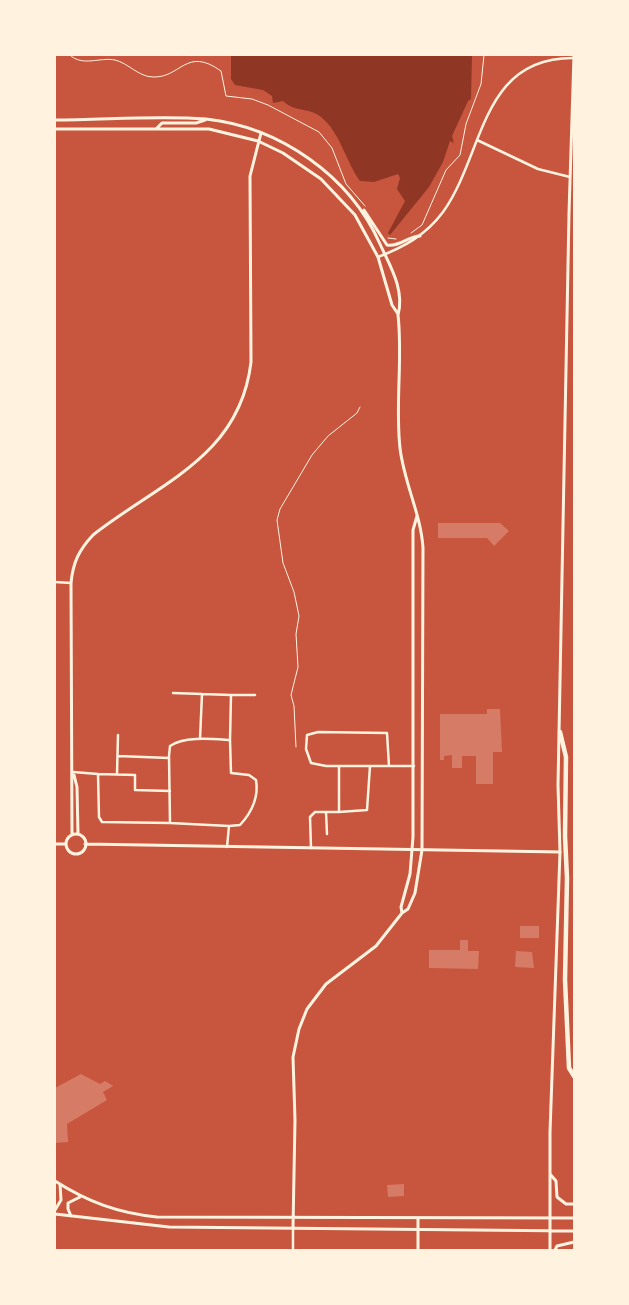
<!DOCTYPE html>
<html>
<head>
<meta charset="utf-8">
<style>
  body { margin:0 }
  #map { position:relative; width:629px; height:1305px; overflow:hidden; background:#c8553d; font-family:"Roboto Condensed",sans-serif }
  canvas { display:block }
  .frame { position:absolute; inset:0; border:56px solid #fff3e0; pointer-events:none }
</style>
</head>
<body>
<div id="map">
<canvas width="629" height="1305"></canvas>
<div class="frame"></div>
</div>
<script>
const c = document.querySelector('canvas').getContext('2d');
c.lineJoin = 'round';
function paint(path, color) {
  c.fillStyle = color;
  c.fill(path, 'evenodd');
}
function strokePath(path, color, width, dash) {
  c.strokeStyle = color;
  c.lineWidth = width;
  c.lineCap = dash ? 'butt' : 'round';
  c.setLineDash(dash || []);
  c.stroke(path);
}
paint(new Path2D(`
  M231 55H472L471 99 468 101 452 136 454 143 450 141 443 162 429 187 390 235 388 233 405 201 397 189 400 178 398 174 374 182 360 181C346 162 340 132 321 117 309 107 296 113 283 101L273 103 272 96 263 90 235 85 231 79Z`), '#8f3625');
paint(new Path2D(`
  M438 523H500L509 531 494 546 487 538H438Z
  M487 709H500L502 752H493V784H476V756H462V768H452V755L444 756V760H440V714H487Z
  M520 926H539V938H520Z
  M460 940H468V951H479L478 969 429 968V950H460Z
  M516 951 532 952 534 968 515 967Z
  M81 1074 100 1084 105 1081 113 1086 103 1092 107 1100 67 1124 68 1142 55 1143V1088Z
  M404 1184V1196L388 1197 387 1185Z`), '#d67c66');
strokePath(new Path2D(`
  M70 55C82 67 100 57 115 60 128 63 139 77 153 77 181 78 186 46 221 71L226 96 252 99 268 105 319 132 332 148 346 184 365 206
  M411 233 422 225 446 170 460 155 466 124 481 84 484 55
  M388 238 396 239
  M296 747 294 706 291 695 298 667 296 634 299 616 294 592 283 563 277 520 280 509 312 455 328 436 357 413 360 407`), '#fff3e0', 1);
strokePath(new Path2D(`
  M477 140 538 169 570 177
  M378 257C404 247 426 235 443 212 485 153 480 57 574 58
  M55 582 71 583
  M173 693 231 695
  M200 739 202 694
  M230 740 231 695H255
  M118 756 169 758
  M389 766H326L311 763 306 749 307 735 318 732 387 733 389 766H414
  M339 767V812L367 810 370 766
  M73 772 98 774 99 817 102 822 170 823
  M98 774 135 775V790L170 791
  M117 774 118 735
  M326 812 327 834
  M227 847 229 826 240 825C252 812 259 798 256 780L249 775 231 773 230 740C213 739 184 736 170 746L169 756 170 823 229 826
  M311 848 310 817 315 812H339
  M293 1250V1227`), '#fff3e0', 2.5);
strokePath(new Path2D(`
  M74 775 77 787 78 834
  M66 844a10 10 0 1 1 20 0a10 10 0 1 1-20 0Z
  M72 835 71 583C73 562 79 550 93 535 159 483 240 457 251 362L250 176 261 133
  M55 844H66
  M85 844 560 852
  M418 1250V1219`), '#fff3e0', 3);
strokePath(new Path2D(`
  M55 120C105 120 157 115 206 119 280 127 350 176 380 244 390 266 405 290 398 315 403 359 395 404 400 448 404 483 421 514 423 548L422 850 415 893 408 909 402 913 376 946 326 984 307 1009 299 1029 293 1057 295 1120 293 1227
  M157 128 162 123H196L205 120
  M55 129H209L258 141 283 153 321 179 355 215 378 257 392 305 398 314
  M364 210 387 245C400 247 408 236 420 236
  M402 913 401 907 410 874 413 837V530L417 516
  M550 1174 556 1181 557 1197 566 1204H574
  M55 1181C88 1202 118 1213 157 1217L574 1218
  M55 1210 61 1200 60 1184
  M55 1214 169 1227 574 1231
  M71 1216 68 1209V1203L80 1197
  M550 1250V1132L560 852 558 785 569 213 574 55
  M555 1250 557 1246 574 1242`), '#fff3e0', 3);
strokePath(new Path2D(`
  M560 732 566 757 565 836 567 878 565 980 569 1068 574 1076`), '#fff3e0', 4.5);
</script>
</body>
</html>
